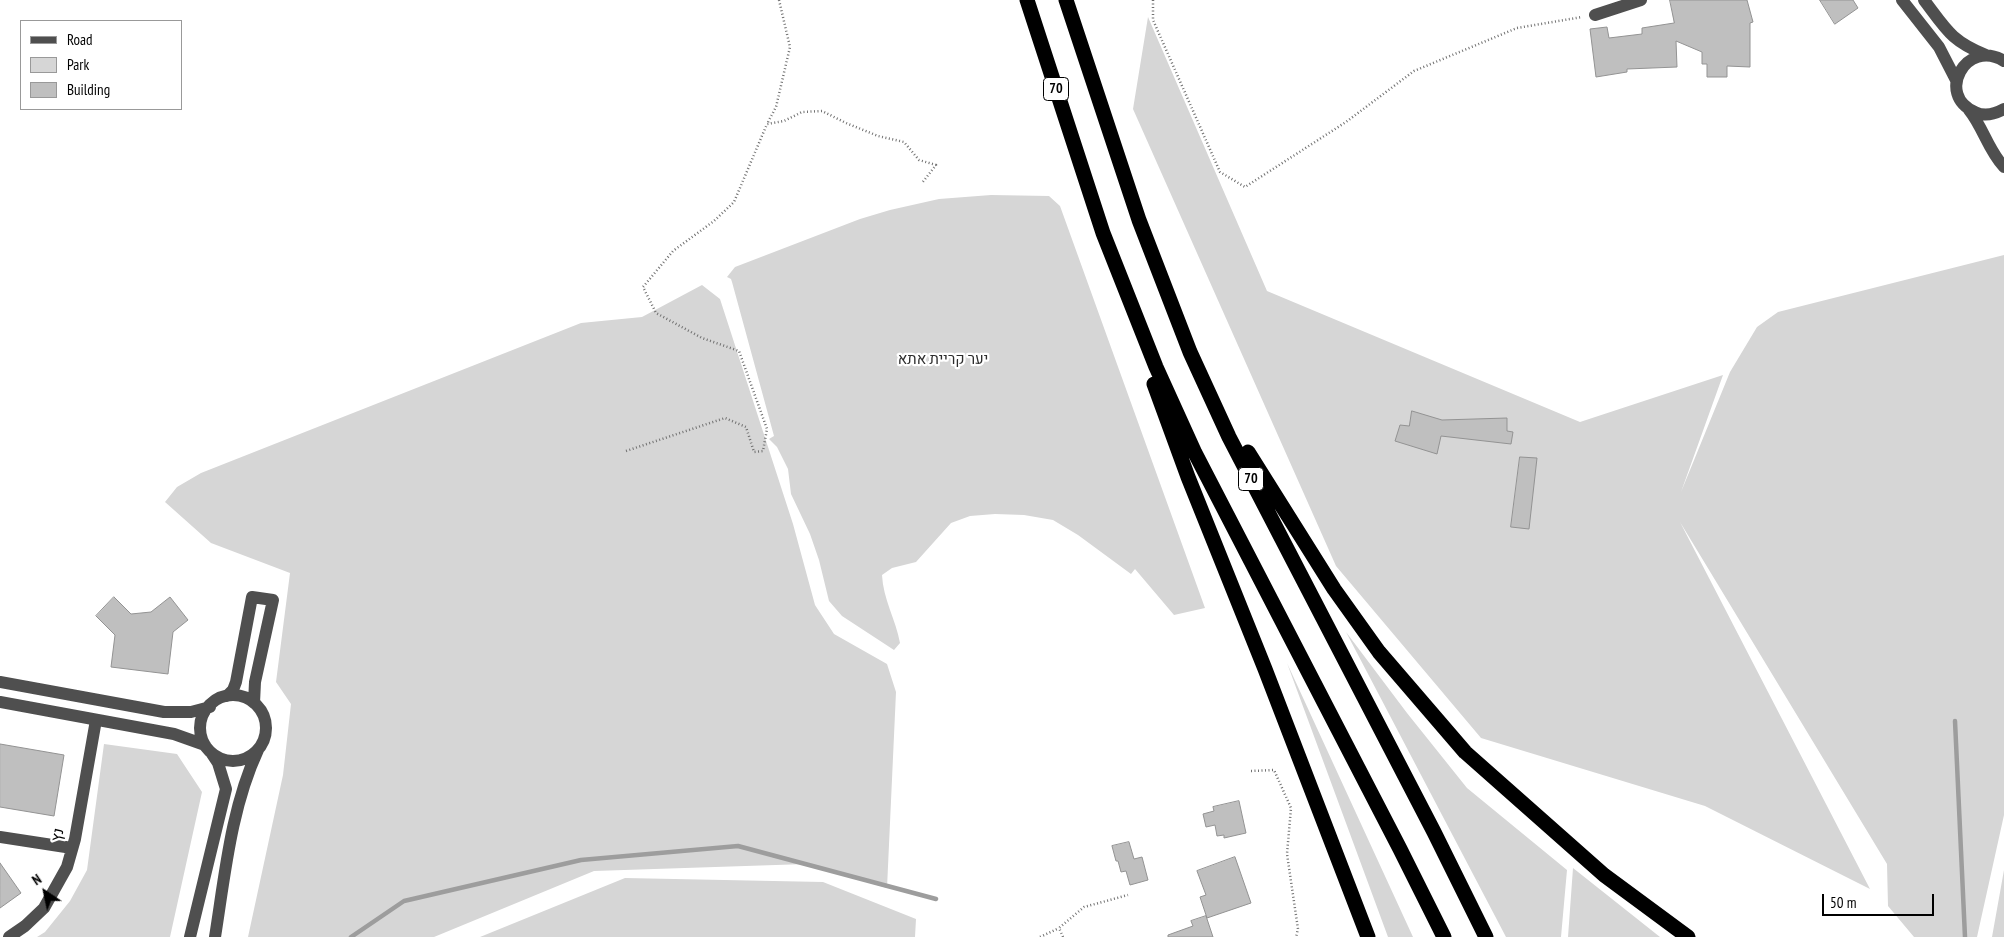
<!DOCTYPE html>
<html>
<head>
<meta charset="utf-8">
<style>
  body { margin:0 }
  #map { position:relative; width:2004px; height:937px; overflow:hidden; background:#fff; font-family:"PT Sans Narrow",sans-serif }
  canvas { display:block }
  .legend { position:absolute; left:20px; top:20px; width:162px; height:90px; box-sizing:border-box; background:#fff; border:1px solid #999; margin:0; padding:6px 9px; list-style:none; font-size:15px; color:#000 }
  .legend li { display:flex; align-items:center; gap:10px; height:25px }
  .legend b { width:25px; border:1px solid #999 }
  .north { position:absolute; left:20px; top:867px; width:50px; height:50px; -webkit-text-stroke:4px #fff; paint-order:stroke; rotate:326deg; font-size:14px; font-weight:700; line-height:20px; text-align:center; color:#000 }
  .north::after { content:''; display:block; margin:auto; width:18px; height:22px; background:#000; clip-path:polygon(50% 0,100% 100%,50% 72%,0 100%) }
  .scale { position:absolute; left:1822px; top:894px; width:112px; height:22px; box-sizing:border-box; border:2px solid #000; border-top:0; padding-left:6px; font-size:15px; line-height:18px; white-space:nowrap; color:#000; -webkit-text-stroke:4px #fff; paint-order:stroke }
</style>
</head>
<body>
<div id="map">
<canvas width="2004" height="937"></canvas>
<ul class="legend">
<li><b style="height:6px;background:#4f4f4f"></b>Road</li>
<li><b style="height:14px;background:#d6d6d6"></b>Park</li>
<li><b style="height:14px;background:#bfbfbf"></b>Building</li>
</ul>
<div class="north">N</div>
<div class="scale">50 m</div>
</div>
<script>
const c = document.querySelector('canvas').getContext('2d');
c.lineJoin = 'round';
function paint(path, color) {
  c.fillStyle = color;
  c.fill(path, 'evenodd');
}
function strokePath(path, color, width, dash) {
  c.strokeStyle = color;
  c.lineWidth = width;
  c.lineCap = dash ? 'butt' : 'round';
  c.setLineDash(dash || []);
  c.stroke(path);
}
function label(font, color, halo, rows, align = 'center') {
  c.font = font + ' "PT Sans Narrow",Heebo,sans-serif';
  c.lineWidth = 4.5;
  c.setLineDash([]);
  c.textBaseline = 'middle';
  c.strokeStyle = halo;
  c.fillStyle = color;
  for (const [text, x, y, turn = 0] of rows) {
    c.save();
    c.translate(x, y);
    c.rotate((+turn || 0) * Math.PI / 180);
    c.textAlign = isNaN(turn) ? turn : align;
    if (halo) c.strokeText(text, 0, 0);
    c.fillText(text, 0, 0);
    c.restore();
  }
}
paint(new Path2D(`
  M1148 17 1267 291 1580 422 1723 375 1681 492 1730 372 1757 327 1778 312 2004 255V815L1977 937H1914L1888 906 1887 864 1680 522 1870 889 1705 806 1481 738 1336 566 1133 109Z
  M991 195 1049 196 1060 206 1205 608 1174 615 1135 569 1131 574 1078 535 1053 520 1024 515 995 514 970 516 951 523 916 562 892 568 882 575C883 599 896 620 900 643L894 650 842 616 829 601 819 560 810 534 791 494 788 469 777 447 769 439 774 436 732 282 731 279 727 277 735 267 860 219 890 210 939 199Z
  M702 285 720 299 793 524 815 605 834 634 887 664 896 692 887 888 806 864 594 871 434 937H248L283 775 291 704 276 682 290 573 211 543 165 502 177 487 201 473 581 323 642 317Z
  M1346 632 1407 713 1467 788 1567 870 1561 937H1506Z
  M1287 663 1413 937H1388Z
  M104 744 177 754 202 792 170 937H37L45 932 70 901 87 870Z
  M1573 868 1660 937H1568Z
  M2004 870V937H1992Z
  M625 878 823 882 916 919 915 937H480Z`), '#d6d6d6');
strokePath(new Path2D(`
  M1955 721 1965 937
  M351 937 404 901 581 860 738 846 936 899`), '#9d9d9d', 4.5);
const building = new Path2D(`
  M1670 0H1747L1753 22 1750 23V67L1727 66V77H1707V64H1702V52L1676 41 1677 67 1627 69V72L1596 77 1590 29 1607 27 1609 38 1642 34V28L1674 23Z
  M1820 0H1853L1858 8 1835 24Z
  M1412 411 1442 420 1507 418V431L1513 432 1511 444 1441 436 1437 454 1395 441 1400 425 1409 426Z
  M1520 457 1537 458 1529 529 1511 527Z
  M114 597 131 614 151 612 170 597 188 620 173 632 168 674 111 667 115 635 96 616Z
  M0 744 64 755 54 816 0 807Z
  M1239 801 1246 833 1224 838V835L1217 836 1215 825 1206 827 1203 814 1214 811 1213 807Z
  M1129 842 1134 859 1142 857 1148 880 1130 885 1126 871 1121 872 1118 861H1116L1112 846Z
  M1235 857 1251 903 1207 918 1200 897 1206 895 1197 871Z
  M0 863 21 893 0 908Z
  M1206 916 1213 937H1168V935L1193 926 1191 921Z`);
paint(building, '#bfbfbf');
strokePath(building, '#939393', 1);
strokePath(new Path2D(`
  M779 0 790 47 776 107 767 124 784 121 802 112 822 111 846 123 878 136 904 142 919 160 936 165 922 183
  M1153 0V20L1220 172 1245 187 1346 122 1414 71 1517 28 1582 17
  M626 451 725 418 746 427 754 452 763 451 767 429 739 351 702 338 656 313 643 287 673 251 714 221 734 202 767 124
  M1251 771 1274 770 1291 808 1287 854 1298 929 1296 937
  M1040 937 1059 928
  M1063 937 1059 928 1084 907 1128 895`), '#717171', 2.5, [1, 2.5]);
strokePath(new Path2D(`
  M1902 0 1939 47 1956 80
  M1924 0C1946 29 1951 41 1986 55
  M1595 15 1641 0
  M2004 61C1966 38 1935 95 1975 112 1985 117 1995 114 2004 109
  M1969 110C1983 127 1988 150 2004 167
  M0 682 164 712H191L210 707
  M200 728a33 33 0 1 1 66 0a33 33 0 1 1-66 0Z
  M227 696 233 690 236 682 252 597 273 600 255 682 254 703
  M0 702 174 734 205 745
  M0 837 72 848
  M9 937 25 926 44 908 67 867 75 839 96 720
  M190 937 226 789 218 763 212 754
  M215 937C225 874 231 808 258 750`), '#4f4f4f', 12);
strokePath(new Path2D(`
  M1027 0 1103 233 1156 367 1195 453 1400 849 1444 937
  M1066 0 1139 220 1190 352 1229 437 1434 832 1486 937
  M1154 384 1188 477 1265 669 1368 937
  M1248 452 1334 589 1379 652 1465 752 1604 875 1688 937`), '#000', 15);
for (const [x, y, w] of [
  [1056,89,25],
  [1251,479,25]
]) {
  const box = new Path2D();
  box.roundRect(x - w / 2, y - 11.5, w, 23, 4);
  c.fillStyle = '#fff';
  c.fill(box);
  strokePath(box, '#000', 1);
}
label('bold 14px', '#000', null, [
  ["70",1056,89],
  ["70",1251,479]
]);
label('15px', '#2d2d2d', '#fff', [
  ["יער קריית אתא",943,360]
]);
label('15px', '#000', '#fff', [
  ["נץ",58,835,-77]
]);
</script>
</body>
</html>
